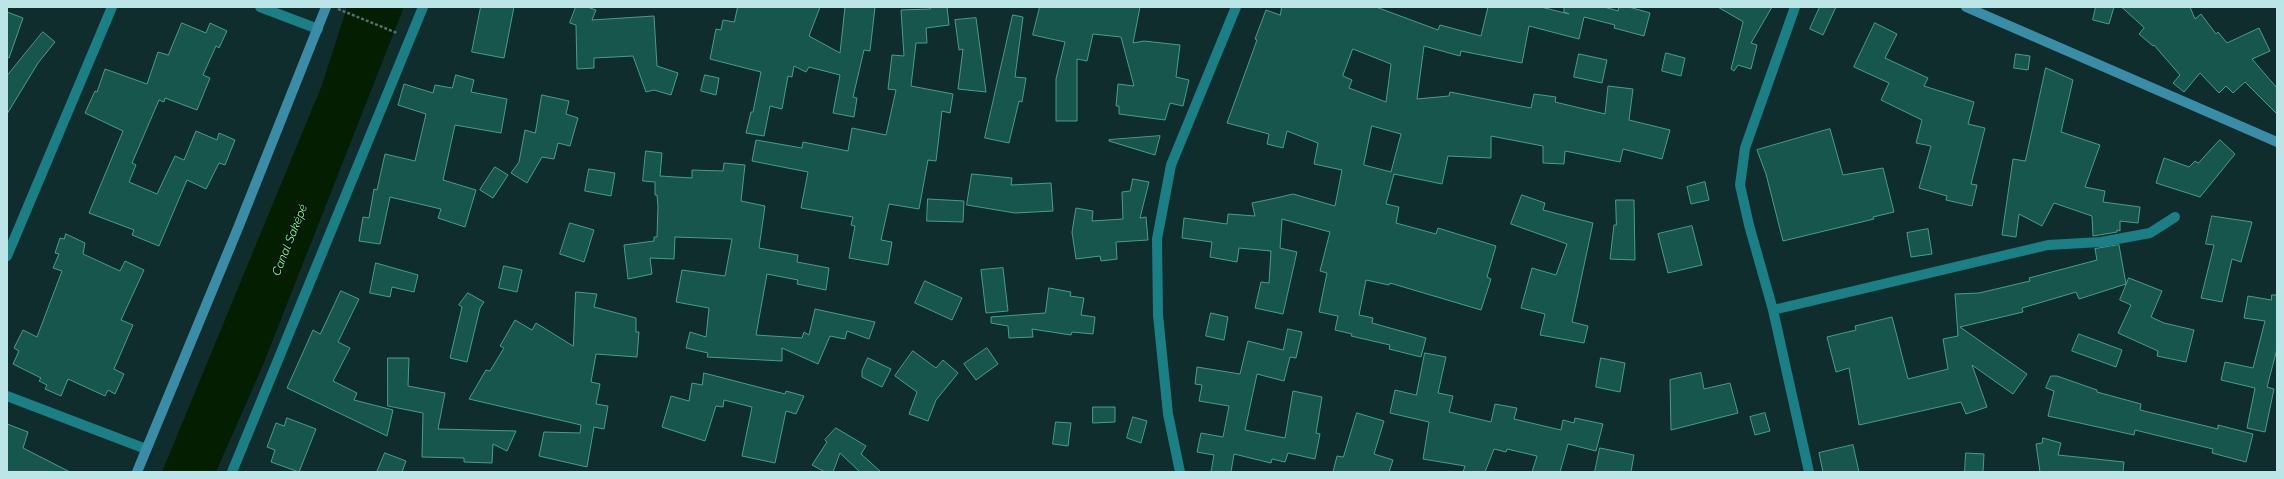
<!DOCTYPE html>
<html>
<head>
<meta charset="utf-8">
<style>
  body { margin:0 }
  #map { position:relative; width:2284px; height:479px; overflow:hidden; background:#102d2e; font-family:Raleway,sans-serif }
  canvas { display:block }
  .frame { position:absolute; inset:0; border:8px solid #bbe5e7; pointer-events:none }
</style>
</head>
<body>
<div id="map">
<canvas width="2284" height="479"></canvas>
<div class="frame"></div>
</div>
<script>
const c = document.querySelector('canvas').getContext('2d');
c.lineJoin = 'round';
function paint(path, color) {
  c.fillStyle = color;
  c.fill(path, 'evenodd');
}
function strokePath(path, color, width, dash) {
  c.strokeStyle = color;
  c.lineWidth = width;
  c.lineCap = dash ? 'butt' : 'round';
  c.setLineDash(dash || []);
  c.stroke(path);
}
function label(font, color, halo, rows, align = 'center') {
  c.font = font + ' Raleway,sans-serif';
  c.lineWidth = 3;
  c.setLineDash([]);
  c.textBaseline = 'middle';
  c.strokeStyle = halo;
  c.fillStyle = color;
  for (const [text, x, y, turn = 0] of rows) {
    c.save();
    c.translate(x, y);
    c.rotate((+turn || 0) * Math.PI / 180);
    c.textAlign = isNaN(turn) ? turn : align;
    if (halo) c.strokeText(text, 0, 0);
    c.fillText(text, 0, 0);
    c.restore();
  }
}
paint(new Path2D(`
  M347 7H404L263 365 216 472H162L322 85Z`), '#041e01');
const building = new Path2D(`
  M481 7H514L504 58 472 52Z
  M576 7H587L596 10 592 20 654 16 657 66 678 73 671 95 654 90 646 92 633 56 594 58V68L577 69 576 25 570 23Z
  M738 7H820L809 36 840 53 845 7H875L870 51 864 50 853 97 857 98 854 117 833 113 840 75 809 67 806 72 794 66 792 77 788 76 782 109 770 106 764 136 746 133 751 112H753L761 72 710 59 716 29 721 30 723 20 734 22Z
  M930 7H947L949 25 926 28 927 43H916L911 86 953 94 950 113 942 111 936 161 928 160 919 209 889 204 881 240 892 242 888 265 849 258 855 226 851 225 853 217 801 208 808 172 752 161 756 140 802 148 803 142 848 151 852 128 886 135 896 90 888 89 892 55 904 56 901 10 930 9Z
  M1040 7H1140L1133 43 1144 41 1180 45 1176 77 1189 80 1183 106 1170 103 1165 120 1119 114V106H1116L1118 84 1134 86 1121 37 1093 34 1087 61 1077 59V121H1056V79L1065 42 1033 35Z
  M1282 7H1376L1438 30 1440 25 1481 36 1488 7H1541L1569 14 1564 12V7H1604L1618 11 1619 7H1629L1650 13 1644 36 1614 28 1615 25 1584 17 1579 39 1529 26 1522 63 1461 51 1460 56 1424 46 1417 99 1449 96 1450 92 1531 108 1534 94 1556 97 1555 102 1605 114 1608 86 1633 89 1629 120 1670 130 1662 159 1623 149 1620 162 1565 151 1564 164 1543 163V146L1491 136V158L1448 156 1442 184 1394 174 1386 204 1399 207 1396 223 1436 234 1438 228 1496 246 1487 277 1491 279 1481 310 1390 283 1389 285 1366 280 1359 315 1373 318 1372 323 1426 338 1421 357 1389 349 1390 345 1351 336 1352 334 1335 330 1338 316 1319 312 1327 273 1320 271 1330 232 1282 219 1280 248 1297 252 1283 314 1255 308 1261 282 1269 283 1271 251 1239 248 1237 262 1210 257 1212 242 1182 238 1184 218 1227 224 1228 214 1255 216 1252 203 1276 198 1293 194 1335 206 1342 170 1314 164 1318 143 1287 131 1283 148 1267 144 1269 134 1227 123 1257 40 1255 39 1266 10 1280 15ZM1353 49 1391 64 1386 102 1349 88 1352 80 1343 76ZM1372 126 1401 134 1391 172 1364 165Z
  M1718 7H1772L1751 43 1757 45 1751 69 1738 65 1734 71 1731 69 1743 22Z
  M1820 7H1836L1823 35 1810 29Z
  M2096 7H2114L2109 24 2093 20Z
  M2122 7H2190L2195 19 2201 14 2216 34 2218 32 2227 43 2259 28 2270 51 2252 59 2277 88V114L2245 82 2233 93 2226 86 2219 93 2200 73 2184 92 2173 83 2180 75 2154 45 2153 46 2139 34 2144 28Z
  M7 12 23 18 9 58 7 57Z
  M1013 15 1023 17 1015 77 1026 78 1022 102 1019 101 1009 143 985 138Z
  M976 18 986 92 958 89 963 49 959 50 955 20Z
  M182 23 206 33 210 23 227 31 219 48 216 46 203 75 210 78 197 110 165 98 164 102 159 100 132 163 136 165 129 182 157 194 175 156 184 160 196 131 217 140 219 133 235 140 225 165 219 163 206 189 187 180 159 246 132 235 134 230 89 213 123 131 85 113 95 91 97 92 105 69 147 84 158 52 168 55Z
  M1875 23 1897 34 1885 58 1928 78 1924 86 1974 102 1968 124 1985 128 1971 184 1977 185 1972 206 1946 200 1947 196 1919 188 1931 146 1916 143 1922 120 1881 100 1889 83 1854 67Z
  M43 32 55 42 38 63 7 114V76Z
  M1666 53 1685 58 1681 76 1662 71Z
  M1579 54 1607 60 1602 83 1574 77Z
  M2016 54 2030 56 2028 70 2014 68Z
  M2046 68 2073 80 2061 132 2100 145 2085 187 2105 191 2103 202 2140 207 2138 223 2120 221V231L2117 230V232L2093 236 2092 216 2054 203 2042 226 2019 214 2016 237 2002 235 2013 159 2025 161Z
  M456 75 474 80 471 92 507 99 501 133 455 125 443 180 476 190 465 227 438 218 441 209 390 197 380 244 359 241 363 217 369 218 374 189 377 190 385 154 415 161 426 114 398 105 404 84 433 93 435 85 452 88Z
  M705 75 719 78 716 95 701 91Z
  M542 95 569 101 566 114 578 118 570 146 558 143 554 159 542 157 527 183 511 173 519 162 525 130 535 133Z
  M1830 129 1843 175 1883 168 1894 212 1873 217 1874 219 1783 241 1766 174 1757 150Z
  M1160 136 1155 155 1109 141V140Z
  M2220 140 2235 154 2200 197 2156 183 2164 158 2189 167 2195 161 2198 163Z
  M646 151 662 153 660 176 692 178V170L723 171 724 163 745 165 741 201 765 206 759 248 798 255 797 262 829 268 826 290 797 284 798 280 767 274 756 335 802 338 804 332 809 335 815 309 875 322 869 339 847 331 845 339 830 336 818 364 782 348V361L707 357 708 353 686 348 690 332 706 337 709 308 676 302 682 270 725 276 732 239 675 237 674 259 650 258 652 274 628 279 624 245 654 241V237H657L658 207 657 195H655V182L643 181Z
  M495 167 508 175 493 198 480 190Z
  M589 169 615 173 611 196 585 191Z
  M972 174 1012 178 1011 185 1051 183 1053 211 1015 213 967 205Z
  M1133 179 1149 182 1140 218 1146 217 1148 240 1116 242 1117 259 1101 261 1100 256 1076 259 1072 232 1076 208 1093 211 1092 221 1123 219 1122 192 1130 191Z
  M1705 182 1709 200 1691 204 1687 187Z
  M1522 195 1545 203 1543 210 1593 223 1572 322 1588 326 1584 343 1540 335 1545 314 1521 308 1532 268 1556 275 1567 244 1511 224Z
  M928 199 964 201 963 222 927 221Z
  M1616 200H1634L1635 260 1610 259 1614 225H1616Z
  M2212 216 2252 222 2241 262 2232 259 2222 302 2201 298 2214 245 2206 244Z
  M570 223 594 230 584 262 560 254Z
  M1692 226 1702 265 1668 273 1658 234Z
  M1928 229 1932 254 1911 257 1907 233Z
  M66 234 85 243 83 254 120 271 125 261 144 270 121 320 133 325 114 369 124 374 115 394 108 390 105 396 68 379 61 396 45 389 47 385 39 381 41 378 13 364 19 351 14 348 23 330 37 337 62 271 53 268 59 254 55 253 60 238 64 239Z
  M2119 245 2126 284 2079 299 2076 292 2022 308 2023 312 1960 327 2027 374 2013 394 1972 365 1987 407 1966 414 1961 402 1859 425 1849 368 1836 372 1827 337 1856 330 1855 326 1892 317 1908 379 1948 369 1943 339 1958 336 1955 294 1979 293 2030 281 2029 278 2097 260 2095 249Z
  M376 263 418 275 414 292 392 287 390 297 370 293Z
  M504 266 522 270 517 292 499 288Z
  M1003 268 1008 311 986 313 981 270Z
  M2129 278 2162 291 2151 317 2164 323 2194 330 2186 362 2157 356 2158 351 2118 333 2131 305 2120 300Z
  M925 281 962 298 952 320 915 303Z
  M1049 288 1071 292 1070 296 1084 298 1081 315 1095 317 1093 334 1072 332 1071 335 1032 329 1033 337 1009 338 1008 326 991 323V317L1045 313Z
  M341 291 359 299 338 342 350 348 333 381 357 393 354 400 393 410 387 436 287 388 313 330 320 334Z
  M576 292 597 294 594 307 636 318V332H639L637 357 596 354 591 382 600 384 596 404 608 406 604 429 594 427 587 467 539 456 544 432 580 433 581 425 469 399 486 370 490 371 504 348 500 346 515 320 532 330 536 323 573 346Z
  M468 293 484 302 480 308 467 362 450 358 462 307 459 305Z
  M2272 295H2277V349L2267 387 2274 389 2265 432 2247 428 2255 388 2221 380 2225 362 2253 368 2265 321 2244 318 2248 296 2271 300Z
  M1211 313 1228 317 1224 340 1206 336Z
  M1288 329 1302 332 1296 358 1290 357 1284 381 1257 374 1245 430 1285 438 1293 391 1322 397 1316 433 1320 434 1315 459 1288 453 1285 462 1272 459 1271 463 1234 454 1231 472H1211L1214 455 1197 452 1201 433 1223 437 1229 406 1199 401 1202 385 1195 384 1197 367 1240 374 1248 341 1283 350Z
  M2079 334 2122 350 2116 367 2072 351Z
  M987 348 998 364 976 380 964 364Z
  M913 351 936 368 943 360 958 373 936 400 928 421 909 414 917 392 895 376Z
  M1425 353 1446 357 1438 393 1453 396 1449 412 1491 422 1495 404 1517 408 1514 419 1561 430 1563 420 1574 423 1575 418 1603 424 1596 451 1568 444 1560 472H1532L1537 456 1507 449 1506 452 1494 449 1485 472H1463L1465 466 1423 459 1429 422 1390 413 1395 390 1416 395Z
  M388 358H409L408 386 445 393 438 429 516 431 507 451 493 444 492 463 464 462V458L422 457 423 413 388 406Z
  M868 358 891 369 882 387 862 377V371Z
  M1601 358 1625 363 1620 392 1596 387Z
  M704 373 785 394 786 391 804 396 796 414 786 411 775 463 742 456 752 407 724 400 723 407 716 406 705 441 662 427 671 396 689 401 692 383 702 385Z
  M1701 373 1704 389 1730 383 1738 413 1671 430 1670 380Z
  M2051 376H2057L2097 390V392L2141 404 2140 410 2218 429V425L2253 434 2246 462 2212 453 2213 449 2135 430 2134 435 2048 416 2054 391 2046 388Z
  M1093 407H1115V422L1093 423Z
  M1357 413 1384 421 1374 454 1393 460 1389 472H1333L1337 456 1343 457Z
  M1765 413 1770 431 1755 435 1750 417Z
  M1133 417 1147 421 1141 443 1127 438Z
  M287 418 316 429 299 472 271 462 275 450 267 447 276 423 284 426Z
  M1056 422 1071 423 1068 446 1053 444Z
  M7 424 28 432 23 448 70 472H7Z
  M836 428 866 446 861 454 881 472H860L840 453 833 472H825L812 465 827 442 825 440Z
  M2043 438 2061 443 2058 455 2124 462 2123 472H2040L2036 444 2042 443Z
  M1853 445 1859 472H1823L1819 453Z
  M1600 448 1634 455 1631 472H1595Z
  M385 453 406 461 402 472H377Z
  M1966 453 1984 454 1983 472H1965Z`);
paint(building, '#17564c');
strokePath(building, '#479d8e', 1);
strokePath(new Path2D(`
  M338 9 397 33`), '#4f7172', 2.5, [3, 2]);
strokePath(new Path2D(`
  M260 7 318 29
  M1795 7 1745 148 1740 185 1749 225 1773 310 1809 472
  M7 256 112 7
  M1773 310 2048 245 2101 242 2150 233 2175 217
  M7 396 146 449
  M232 472 423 7
  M1180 472 1168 414 1158 315 1157 239 1171 165 1236 7`), '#1b8085', 10);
strokePath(new Path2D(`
  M1966 7 2277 142
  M137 472 238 228 326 7`), '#3a8da6', 10);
label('italic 12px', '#90fb7c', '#001516', [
  ["Canal Saképé",290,240,-68]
]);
</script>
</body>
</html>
